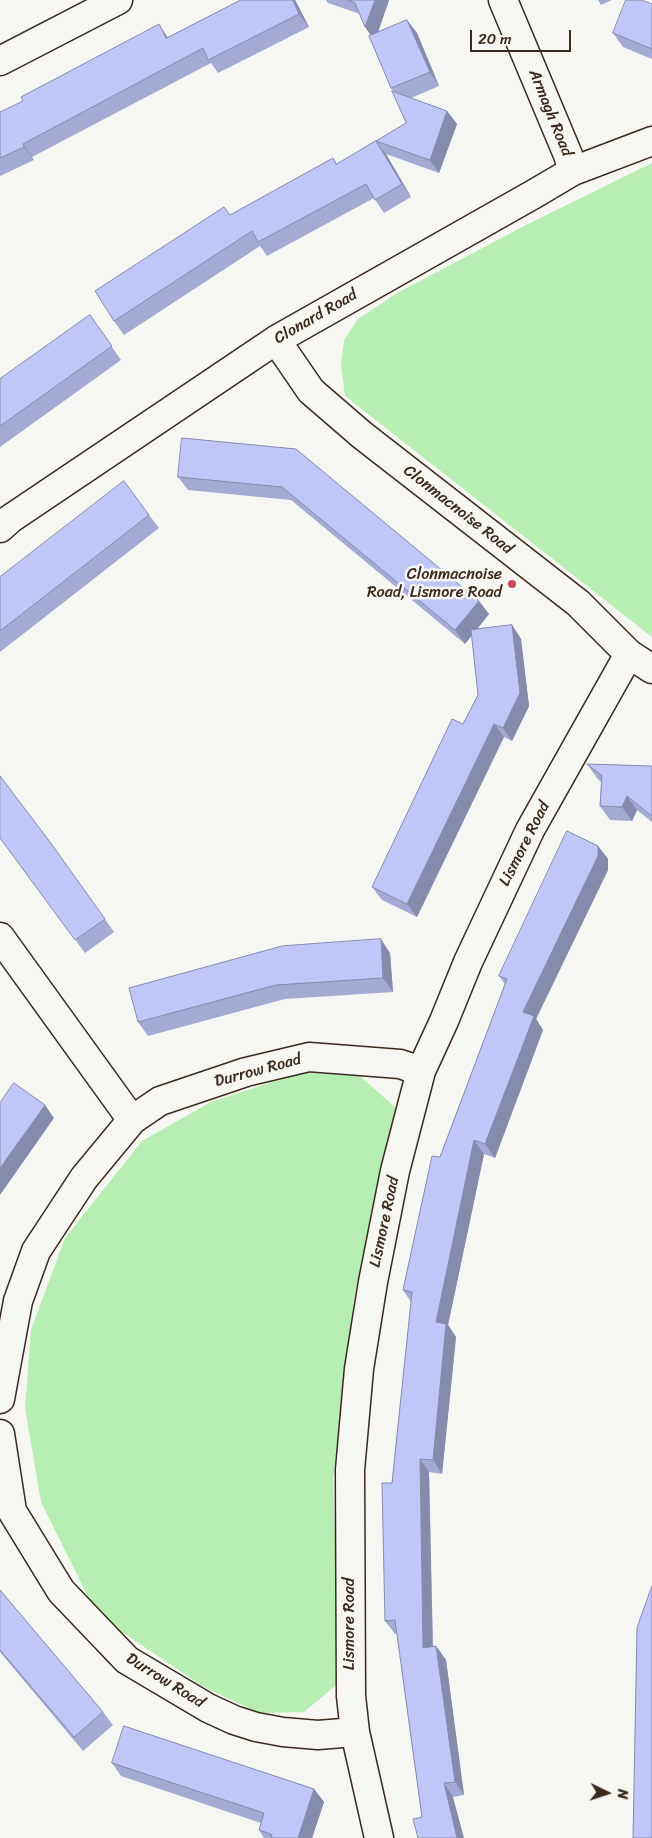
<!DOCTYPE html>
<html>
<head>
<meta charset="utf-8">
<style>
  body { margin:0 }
  #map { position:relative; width:652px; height:1838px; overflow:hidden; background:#f6f6f2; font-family:Sriracha,sans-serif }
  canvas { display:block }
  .north { position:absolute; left:582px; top:1768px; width:50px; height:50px; -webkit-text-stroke:4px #f6f6f2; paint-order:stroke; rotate:94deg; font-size:14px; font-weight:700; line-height:20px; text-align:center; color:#3b2a1e }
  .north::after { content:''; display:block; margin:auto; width:18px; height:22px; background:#3b2a1e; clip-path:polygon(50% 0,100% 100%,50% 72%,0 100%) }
  .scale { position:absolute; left:470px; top:30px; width:101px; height:22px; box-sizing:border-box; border:2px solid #3b2a1e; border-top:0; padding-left:6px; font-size:15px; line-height:18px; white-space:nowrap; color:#3b2a1e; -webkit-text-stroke:4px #f6f6f2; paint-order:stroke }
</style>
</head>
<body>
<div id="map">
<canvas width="652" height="1838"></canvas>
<div class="north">N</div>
<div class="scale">20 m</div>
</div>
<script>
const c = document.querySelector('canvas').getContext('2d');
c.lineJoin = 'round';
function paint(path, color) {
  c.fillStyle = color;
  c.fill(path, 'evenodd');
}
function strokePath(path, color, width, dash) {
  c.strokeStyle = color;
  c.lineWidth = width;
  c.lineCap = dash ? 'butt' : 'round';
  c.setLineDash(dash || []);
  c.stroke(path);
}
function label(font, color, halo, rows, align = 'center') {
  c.font = font + ' Sriracha,sans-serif';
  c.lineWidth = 5;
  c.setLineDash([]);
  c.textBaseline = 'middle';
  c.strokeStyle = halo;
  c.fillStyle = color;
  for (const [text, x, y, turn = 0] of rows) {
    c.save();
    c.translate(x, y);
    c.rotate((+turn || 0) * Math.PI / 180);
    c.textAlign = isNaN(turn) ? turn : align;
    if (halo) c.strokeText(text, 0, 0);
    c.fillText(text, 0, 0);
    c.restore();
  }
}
paint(new Path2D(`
  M652 163V637L345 396 341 365 344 340 358 319 397 293 528 224Z
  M321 1070 361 1077 396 1108 354 1299 333 1479 340 1682 304 1712 259 1713 202 1686 97 1615 41 1502 25 1408 31 1330 65 1238 142 1141 211 1102 281 1079Z`), '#b7efb2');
const minor = new Path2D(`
  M503 0 568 155 573 171
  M0 61 118 0
  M276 340 311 391 362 435 578 603 629 654 652 669
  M0 528 10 519 276 340 534 194 573 171 652 141
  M0 937 132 1120
  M0 1399 18 1301 36 1251 84 1178 132 1120 160 1101 246 1072 309 1057 400 1064 421 1071
  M0 1434 12 1511 61 1591 127 1660 208 1708 234 1720 256 1727 283 1732 318 1735 355 1732
  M379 1838 355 1732 351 1696 350 1470 359 1369 373 1282 395 1171 421 1071 444 1021 468 962 530 830 629 654`);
strokePath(minor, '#3b2a1e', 31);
strokePath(minor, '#f6f6f2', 28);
paint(new Path2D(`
  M241 0H295L309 27 218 73 211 63 32 157 34 160 0 176V112L168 37Z
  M326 0H389L378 32 407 20 417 33 439 86 411 98 447 111 457 124 439 173 386 154 376 141 406 123 393 91 391 88 371 35 360 14 328 3Z
  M598 0H612L601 5Z
  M652 4V59L623 47 613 33Z
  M386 154 411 197 384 213 374 198 267 256 260 246 124 335 114 321 230 215 333 158 337 164Z
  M90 315 121 360 0 447V379Z
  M296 449 479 601 489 614 477 629 512 625 521 639 529 706 512 741 504 737 417 917 382 900 372 887 463 724 478 695 472 635 465 644 291 500 188 490 178 477Z
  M149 515 159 528 0 652V577Z
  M587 764 652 766V822L637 810 632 821 610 820 600 806 601 782 597 778Z
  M0 776 50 842 114 932 85 953 0 838Z
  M598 846 608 859V870L536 1019 543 1030 495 1158 484 1154 448 1325 456 1337 442 1474 429 1472 433 1646H436L446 1660 464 1795 453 1797 422 1817 397 1634H395L385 1621 392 1483 411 1302 403 1290 440 1157 505 984 499 976Z
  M390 953 393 992 285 999 148 1036 138 1022Z
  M0 1590 103 1712 113 1725 83 1751 0 1652Z
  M112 1763 314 1789 324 1802 312 1838H264L259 1830 261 1823 121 1776Z`), '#a5aad5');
paint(new Path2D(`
  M293 0H295L309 27 299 14Z
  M375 0H389L375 41 365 27Z
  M407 20 417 33 439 86 430 72Z
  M159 24 168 38H166Z
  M447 111 457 124 439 173 430 160Z
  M376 141 386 154 411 197 402 184Z
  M23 144 32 157 34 160 24 147Z
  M479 601 489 614 465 644 455 630Z
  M512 625 521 639 529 706 512 741 503 728Z
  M494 724 504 737 417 917 407 904Z
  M627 796 637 810 632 821 622 807Z
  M598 846 608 859V870L536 1019 543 1030 495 1158 485 1144 523 1012Z
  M381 939 390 953 393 992 383 978Z
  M45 1105 54 1118 0 1195V1168Z
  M474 1140 484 1154 448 1325 456 1337 442 1474 433 1460 436 1322Z
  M420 1459 429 1472 433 1661 423 1648Z
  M436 1646 446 1660 464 1795 455 1782Z
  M444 1783 453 1797 464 1838H457Z
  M314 1789 324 1802 312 1838H298Z`), '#868bae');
const building = new Path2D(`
  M241 0H293L299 14 208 60 203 48 23 144 24 147 0 158V112L23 101 21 97 159 24 166 38Z
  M348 0H375L365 27 355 3Z
  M626 0H641L652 4V49L613 33Z
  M407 20 430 72 391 88 369 36Z
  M392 91 447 111 430 160 376 141 406 123Z
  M376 141 402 184 375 200 366 184 258 242 252 231 114 321 95 291 224 207 230 215 333 158 336 164Z
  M90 315 112 346 0 426V379Z
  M182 438 296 449 479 601 455 630 282 487 178 477Z
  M124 481 149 515 0 631V577Z
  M512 625 520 693 503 728 494 724 407 904 372 887 452 719 463 724 478 695 471 630Z
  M587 764 652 766V816L627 796 622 807 600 806 602 776Z
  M0 776 50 842 105 919 75 940 0 838Z
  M567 831 598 846V856L523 1012 534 1016 485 1144 474 1140 436 1322 446 1324 433 1460 420 1459 423 1648 436 1646 455 1782 444 1783 457 1838H418L413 1819 422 1817 395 1620 385 1621 382 1483H392L412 1292 403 1290 432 1156 440 1157 507 979 499 976Z
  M381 939 383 978 276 985 138 1022 129 988 282 946Z
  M14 1083 45 1105 0 1168V1103Z
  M652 1586V1838H633L637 1628Z
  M0 1590 103 1712 74 1737 0 1650Z
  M124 1726 314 1789 298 1838H272L271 1834 259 1830 264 1813 112 1763Z`);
paint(building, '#c0c6f8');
strokePath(building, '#868bae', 1);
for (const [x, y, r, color] of [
  [512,584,5,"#d1495b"]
]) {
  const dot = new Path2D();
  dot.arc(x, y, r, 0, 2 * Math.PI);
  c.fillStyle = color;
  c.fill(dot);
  strokePath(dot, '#f6f6f2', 2);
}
label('16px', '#3b2a1e', '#f6f6f2', [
  ["Armagh Road",550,113,68],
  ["Clonard Road",316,317,-30],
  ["Clonmacnoise Road",458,510,38],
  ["Lismore Road",525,844,-63],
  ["Durrow Road",258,1071,-15],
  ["Lismore Road",385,1222,-78],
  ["Lismore Road",350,1624,-90],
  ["Durrow Road",165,1681,32]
]);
label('16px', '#3b2a1e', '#f6f6f2', [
  ["Clonmacnoise",502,575],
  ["Road, Lismore Road",502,593]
], 'right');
</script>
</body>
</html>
